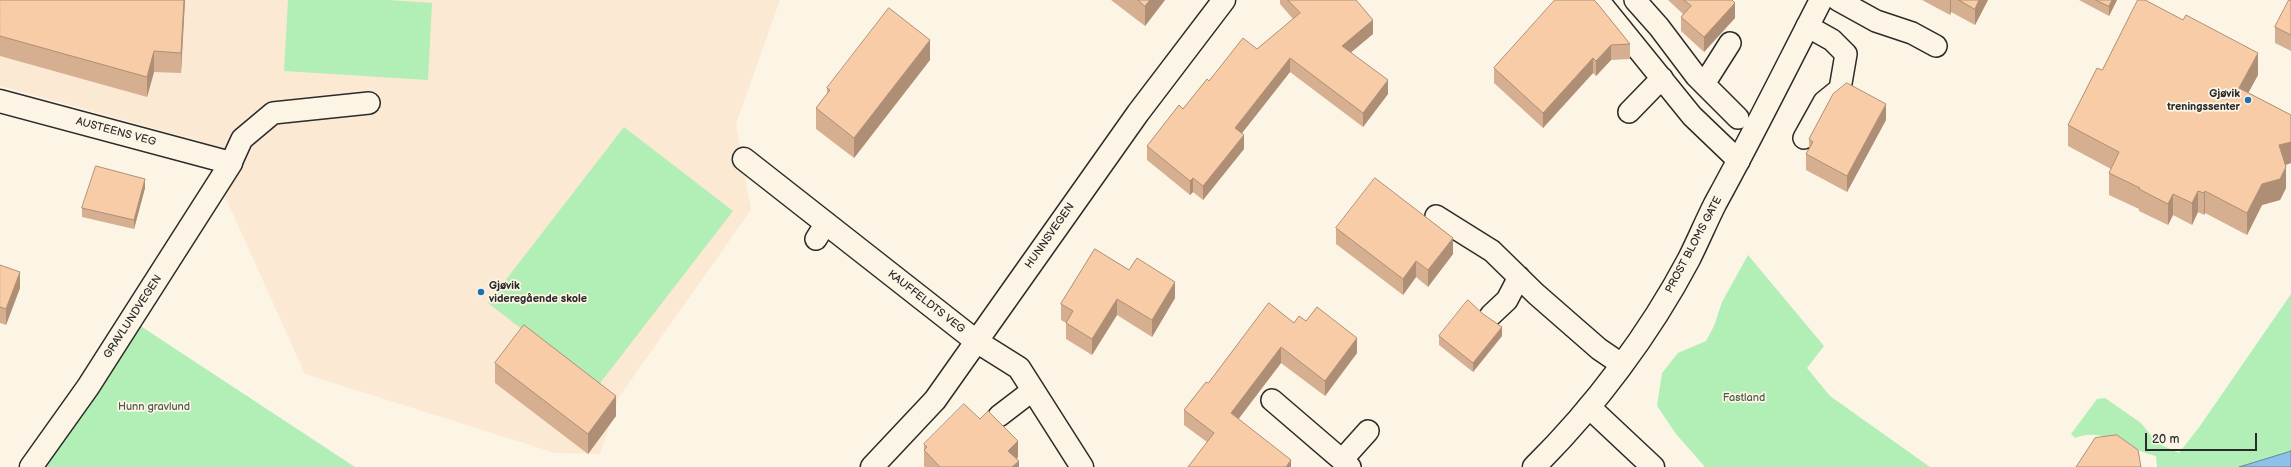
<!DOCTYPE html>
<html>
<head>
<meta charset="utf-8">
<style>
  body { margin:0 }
  #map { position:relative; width:2291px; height:467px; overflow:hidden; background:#fcf5e5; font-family:"Balsamiq Sans",sans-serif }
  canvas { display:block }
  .scale { position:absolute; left:2145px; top:433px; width:112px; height:18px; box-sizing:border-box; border:2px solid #2b2b2b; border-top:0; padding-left:5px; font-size:12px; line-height:14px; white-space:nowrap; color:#2b2b2b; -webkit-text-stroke:3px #fcf5e5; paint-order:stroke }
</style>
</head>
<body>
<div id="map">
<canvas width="2291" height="467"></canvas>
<div class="scale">20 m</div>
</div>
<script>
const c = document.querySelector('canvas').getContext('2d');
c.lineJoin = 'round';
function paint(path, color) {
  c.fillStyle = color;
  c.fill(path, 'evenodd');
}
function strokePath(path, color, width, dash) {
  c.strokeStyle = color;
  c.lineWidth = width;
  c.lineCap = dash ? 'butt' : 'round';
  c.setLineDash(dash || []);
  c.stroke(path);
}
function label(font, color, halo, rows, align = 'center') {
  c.font = font + ' "Balsamiq Sans",sans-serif';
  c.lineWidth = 3.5;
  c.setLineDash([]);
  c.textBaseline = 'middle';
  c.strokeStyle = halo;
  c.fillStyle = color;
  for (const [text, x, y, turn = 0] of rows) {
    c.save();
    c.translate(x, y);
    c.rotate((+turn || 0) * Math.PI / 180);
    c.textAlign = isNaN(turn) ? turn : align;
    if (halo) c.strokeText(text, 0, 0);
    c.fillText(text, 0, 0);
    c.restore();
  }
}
paint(new Path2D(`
  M0 0H780L736 124 751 210 619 397 600 454 555 453 305 374 200 141 0 86Z`), '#fbe9d3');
paint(new Path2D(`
  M288 0H388L432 3 428 80 284 71Z
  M624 127 733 211 597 387 488 303Z
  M1748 255 1824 346 1807 368 1830 396 1930 467H1705L1676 434 1657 406 1662 373 1678 353 1706 341 1714 326 1722 302Z
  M2291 294V467H2157L2156 456C2129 450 2103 426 2075 438L2071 434 2097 399 2105 398 2141 423 2157 443 2179 453 2200 426Z
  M136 323 355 467H42Z`), '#b1efb6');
const water = new Path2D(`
  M2291 451V467H2239L2288 452Z`);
paint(water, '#8ec1ea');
strokePath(water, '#66859e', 1);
const service = new Path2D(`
  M1598 0 1692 116 1739 161
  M1635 0 1659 27 1696 76 1738 118
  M1838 0 1876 21 1912 33 1936 46
  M1704 84 1730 43
  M1629 112 1662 78
  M1804 138 1824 102 1840 89 1846 54 1832 40 1807 26
  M231 163 242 139 273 113 369 103
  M1436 216 1492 251 1536 294 1599 349 1621 364
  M816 239 826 223
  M1491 315 1507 300 1519 277
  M1272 400 1350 467
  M999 416 1033 390
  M1342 460 1368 431`);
const minor = new Path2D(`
  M0 101 231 163 88 387 31 467
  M744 159 976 341 1019 368 1082 467
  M1589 407 1653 467
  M872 467 935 400 1138 113 1224 0`);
const secondary = new Path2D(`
  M1534 467C1594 408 1650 333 1689 259 1698 241 1706 222 1715 204 1752 137 1786 68 1821 0`);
strokePath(service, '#2b2b2b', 24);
strokePath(minor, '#2b2b2b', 25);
strokePath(secondary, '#2b2b2b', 25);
strokePath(service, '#fcf5e5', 21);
strokePath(minor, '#fcf5e5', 22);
strokePath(secondary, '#fcf5e5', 22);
paint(new Path2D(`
  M0 0H185L181 73 154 72 147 97 0 56Z
  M1111 0H1165L1145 26Z
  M1280 0H1356L1373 34 1351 52 1388 94 1363 127 1290 72 1242 133 1244 149 1203 200 1193 192 1190 195 1147 160V146L1209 81 1257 49 1293 19 1280 4Z
  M1554 0H1594L1630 44V59L1611 60 1596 76 1593 73 1543 128 1494 83V68L1555 1Z
  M1668 0H1732L1735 18 1704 52 1681 31V17L1683 14Z
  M1922 0H1988L1975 25 1951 12 1950 15Z
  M2079 0H2117L2109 16Z
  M2291 0V51L2275 43V27Z
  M2183 20 2258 75 2248 93 2291 115V163L2286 165V188L2280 200 2262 205 2247 235 2205 213 2204 215 2198 212 2192 225 2173 215 2168 225 2139 211V209L2109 195V173L2111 169 2068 146V125L2102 70Z
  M930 60 854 158 816 129V108L827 94V88Z
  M1886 120 1847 192 1806 170V154L1809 149V139Z
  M145 188 134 229 82 217V208Z
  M1336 228 1453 254 1428 287 1416 277 1403 295 1336 244Z
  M1095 249 1175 298 1152 337 1117 315 1092 355 1066 339V323L1061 320V304Z
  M0 265 20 288 6 325 0 323Z
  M1306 321 1357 353 1325 396 1281 363 1238 419 1291 467 1207 442 1184 425V410L1208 383 1294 323Z
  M1439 336H1502L1473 372 1439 345Z
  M495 363 616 416 588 454 495 383Z
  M924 444 1018 457 1017 459 1019 467H925L924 466Z`), '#d6af90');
paint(new Path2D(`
  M184 0H185L181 73V53Z
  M1150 0H1165L1145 26V6Z
  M1950 0H1951V12L1950 15Z
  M1979 0H1988L1975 25V9Z
  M2112 0H2117L2109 16V6Z
  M1735 3V18L1704 52V37Z
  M1373 20V34L1342 60V46Z
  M930 40V60L854 158V138Z
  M1611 45V60L1596 76V61Z
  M154 51V72L147 97V77Z
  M2258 53V75L2239 110V88Z
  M1290 58V72L1235 142V128Z
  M1593 58V73L1543 128V113Z
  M1388 80V94L1363 127V113Z
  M1886 104V120L1847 192V176Z
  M1244 135V149L1203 200V186Z
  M2291 142V163L2279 167V145Z
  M2286 167V188L2280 200 2262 205 2247 235V213L2262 184Z
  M1193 178V192L1190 195V181Z
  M145 179V188L134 229V220Z
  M2198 191V212L2192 225V203Z
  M2205 191V213L2204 215V193Z
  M2173 194V215L2168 225V204Z
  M1453 238V254L1428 287V270Z
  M1416 261V277L1403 295V279Z
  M20 272V288L6 325V309Z
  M1175 282V298L1152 337V320Z
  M1117 299V315L1092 355V339Z
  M1502 327V336L1473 372V363Z
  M1357 338V353L1325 396V381Z
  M1281 347V363L1231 429V413Z
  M616 396V416L588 454V434Z
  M1018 441V457L1008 467V451Z
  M1291 460V467H1286Z
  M1019 461V467H1012Z`), '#ae8f76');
const building = new Path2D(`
  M0 0H184L181 53 154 51 147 77 0 36Z
  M1138 0H1150L1145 6Z
  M1288 0H1356L1373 20 1342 46 1388 80 1363 113 1290 58 1235 128 1244 135 1203 186 1193 178 1190 181 1147 146 1179 105 1183 109 1207 79 1209 81 1243 38 1257 49 1300 13Z
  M1555 0H1594L1597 3 1630 44 1611 45 1596 61 1593 58 1543 113 1494 68Z
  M1684 0H1732L1735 3 1704 37 1681 17 1691 6Z
  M1959 0H1979L1975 9Z
  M2096 0H2112L2109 6Z
  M2138 0H2145L2183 20 2186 15 2258 53 2239 88 2291 115V142L2279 145 2286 167 2280 179 2262 184 2247 213 2205 191 2204 193 2198 191 2192 203 2173 194 2168 204 2139 189 2140 188 2109 173 2119 152 2068 125 2097 68 2102 70Z
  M2289 0H2291V35L2275 27Z
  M889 8 930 40 854 138 816 108 830 90 827 88Z
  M1847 83 1886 104 1847 176 1806 154 1813 142 1809 139 1833 94Z
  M96 166 145 179 134 220 82 208Z
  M1375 178 1453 238 1428 270 1416 261 1403 279 1336 228Z
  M1095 249 1129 270 1137 258 1175 282 1152 320 1117 299 1092 339 1066 323 1073 311 1061 304Z
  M0 265 20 272 6 309 0 307Z
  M1468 300 1483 314 1502 327 1473 363 1439 336Z
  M1269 303 1294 323 1299 316 1306 321 1317 307 1357 338 1325 381 1281 347 1231 413 1291 460 1286 467H1188L1214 433 1184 410 1206 382 1208 383Z
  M524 325 616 396 588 434 495 363Z
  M964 404 980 419 988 411 1018 441 1008 451 1019 461 1012 467H940L924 450 927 447 924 444Z
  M2117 435 2138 450 2141 467H2076L2095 438Z`);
paint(building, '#f9cca8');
strokePath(building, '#ae8f76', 1);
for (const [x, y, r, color] of [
  [2248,100,4,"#1f6fb2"],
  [481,292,4,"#1f6fb2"]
]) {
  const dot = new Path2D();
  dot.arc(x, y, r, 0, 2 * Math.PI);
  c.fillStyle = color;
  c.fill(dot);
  strokePath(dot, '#fcf5e5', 1.5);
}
label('bold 11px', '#2b2b2b', '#fcf5e5', [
  ["Gjøvik",2240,94],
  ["treningssenter",2240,107],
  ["Gjøvik",489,286,"left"],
  ["videregående skole",489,299,"left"]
], 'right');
label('11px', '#2b2b2b', '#fcf5e5', [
  ["AUSTEENS VEG",116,132,15],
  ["HUNNSVEGEN",1050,236,-55],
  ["PROST BLOMS GATE",1694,245,-62],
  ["KAUFFELDTS VEG",926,302,38],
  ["GRAVLUNDVEGEN",133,317,-57]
]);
label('11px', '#4c5c4e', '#fcf5e5', [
  ["Fastland",1744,398],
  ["Hunn gravlund",154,407]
]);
</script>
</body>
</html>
